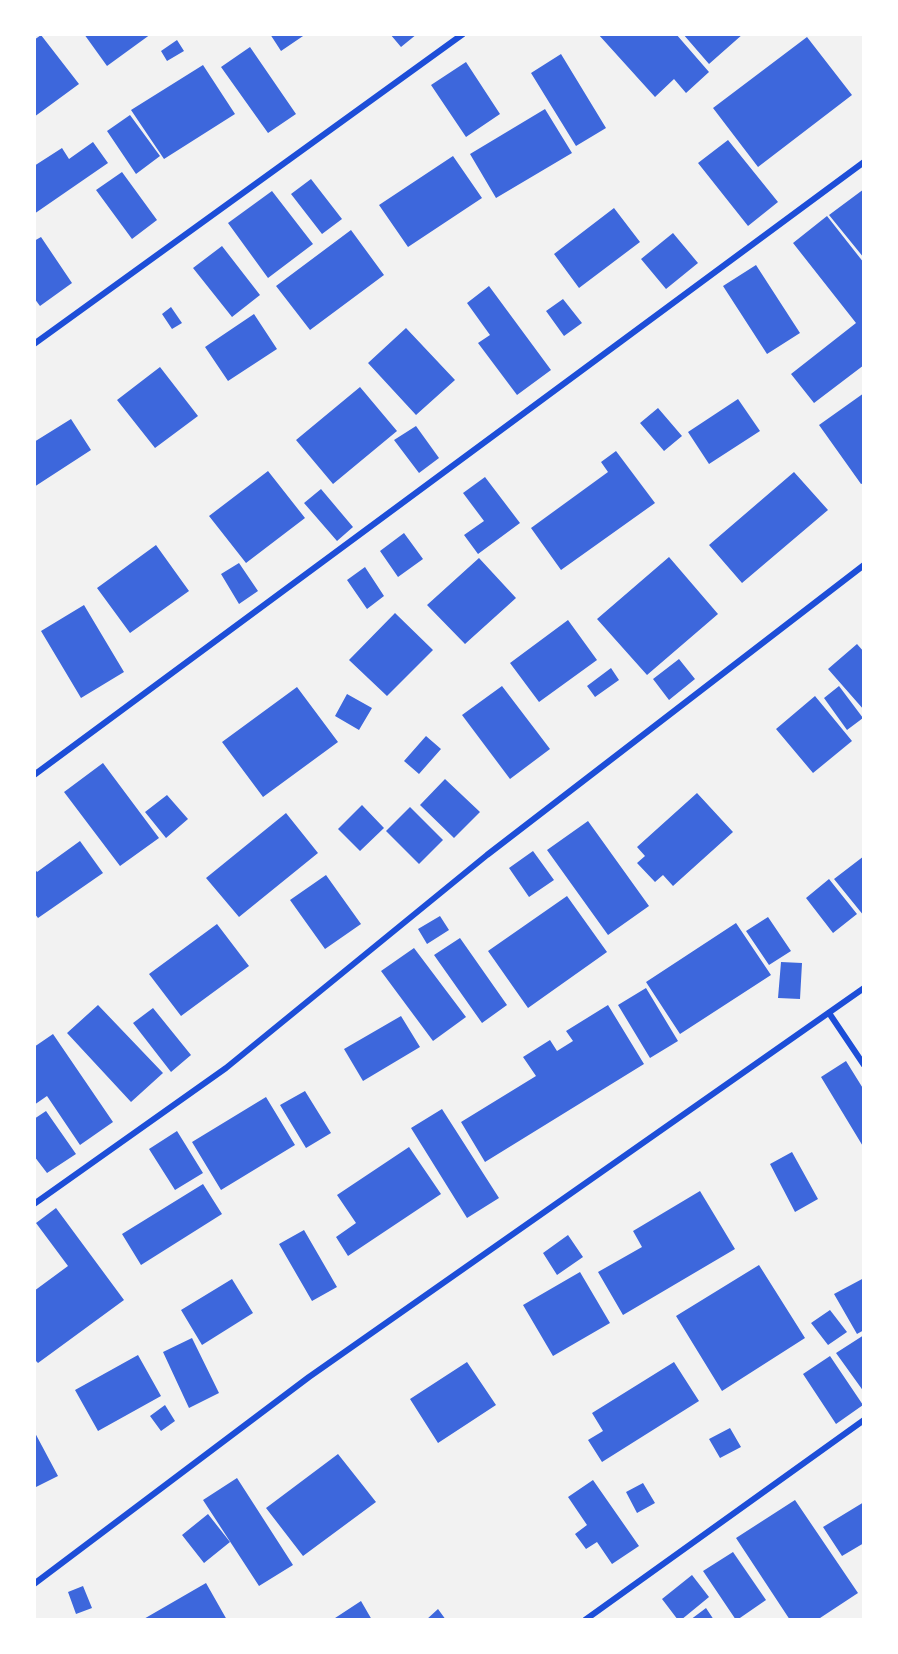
<!DOCTYPE html>
<html>
<head>
<meta charset="utf-8">
<style>
  body { margin:0 }
  #map { position:relative; width:898px; height:1654px; overflow:hidden; background:#f2f2f2; font-family:"PT Sans",sans-serif }
  canvas { display:block }
  .frame { position:absolute; inset:0; border:36px solid #fff; pointer-events:none }
</style>
</head>
<body>
<div id="map">
<canvas width="898" height="1654"></canvas>
<div class="frame"></div>
</div>
<script>
const c = document.querySelector('canvas').getContext('2d');
c.lineJoin = 'round';
function paint(path, color) {
  c.fillStyle = color;
  c.fill(path, 'evenodd');
}
function strokePath(path, color, width, dash) {
  c.strokeStyle = color;
  c.lineWidth = width;
  c.lineCap = dash ? 'butt' : 'round';
  c.setLineDash(dash || []);
  c.stroke(path);
}
paint(new Path2D(`
  M84 34H151L107 66Z
  M270 34H306L281 51Z
  M390 34H417L401 47Z
  M598 34H676L709 72 686 93 674 79 655 97Z
  M683 34H743L709 64Z
  M41 35 79 84 34 117V40Z
  M807 37 852 95 758 167 713 108Z
  M177 40 184 51 167 61 161 51Z
  M250 47 296 114 268 133 221 67Z
  M561 54 606 128 576 146 531 73Z
  M466 62 500 114 466 137 431 85Z
  M203 65 235 114 164 159 131 110Z
  M545 109 572 153 496 198 470 154Z
  M130 115 160 156 136 174 107 131Z
  M728 140 778 202 748 226 698 163Z
  M93 142 108 163 34 214V166L62 148 69 159Z
  M453 156 482 198 408 247 379 205Z
  M122 172 157 220 132 239 96 190Z
  M311 179 342 219 322 234 291 194Z
  M864 189V258L829 215Z
  M272 191 313 244 268 278 228 223Z
  M614 208 640 242 579 288 554 254Z
  M827 216 864 263V365L814 403 791 374 856 323 793 243Z
  M351 230 384 275 310 330 276 286Z
  M673 233 698 263 666 289 641 259Z
  M41 237 72 283 40 306 34 298V241Z
  M222 246 260 295 232 317 193 268Z
  M756 265 800 333 767 354 723 286Z
  M489 286 551 370 517 395 478 343 490 335 467 303Z
  M563 299 582 323 564 336 546 311Z
  M171 307 182 323 172 329 162 314Z
  M254 314 277 349 228 381 205 347Z
  M406 328 455 380 416 415 368 363Z
  M160 367 198 416 155 448 117 400Z
  M360 387 397 431 333 484 296 440Z
  M864 393V483L861 484 819 425Z
  M738 399 760 431 709 464 688 432Z
  M658 408 682 436 664 451 640 423Z
  M71 419 91 450 34 487V442Z
  M416 426 439 458 419 473 394 440Z
  M616 451 655 503 561 570 531 528 608 472 601 462Z
  M268 471 305 518 246 563 209 516Z
  M794 472 828 510 742 583 709 545Z
  M485 477 520 523 478 554 464 535 484 521 463 493Z
  M321 489 353 527 337 541 304 503Z
  M404 533 423 559 398 577 380 551Z
  M156 545 189 591 130 633 97 588Z
  M669 557 718 614 647 675 597 619Z
  M479 558 516 598 465 644 427 605Z
  M239 563 258 591 239 604 221 574Z
  M365 567 384 596 367 609 347 580Z
  M84 605 124 672 81 698 41 631Z
  M395 613 433 650 387 696 349 660Z
  M568 620 597 660 539 702 510 663Z
  M857 644 864 652V710L828 669Z
  M679 659 695 679 669 700 653 679Z
  M611 668 619 680 595 697 587 686Z
  M502 686 550 749 510 779 462 715Z
  M839 686 863 718 847 730 824 698Z
  M297 687 338 742 263 797 222 742Z
  M347 694 372 708 359 730 335 716Z
  M815 696 852 741 813 773 776 729Z
  M426 736 441 749 419 774 404 761Z
  M103 763 159 838 120 866 64 792Z
  M445 779 480 812 454 838 420 805Z
  M697 793 733 832 673 886 663 875 655 882 637 863 645 856 637 847Z
  M167 795 188 819 166 838 145 812Z
  M362 805 384 828 360 851 338 829Z
  M410 807 443 840 419 864 386 831Z
  M286 813 318 853 239 917 206 878Z
  M588 821 649 906 608 935 547 850Z
  M80 841 103 873 38 918 34 913V868L37 872Z
  M533 851 554 880 529 897 509 868Z
  M864 856V916L834 879Z
  M326 875 361 924 325 949 290 900Z
  M829 879 857 914 833 933 806 898Z
  M567 896 607 952 528 1008 488 951Z
  M440 916 449 930 427 944 418 929Z
  M768 917 791 951 769 965 746 931Z
  M736 923 771 975 680 1034 646 982Z
  M217 924 249 966 181 1016 149 974Z
  M460 938 507 1005 482 1023 434 955Z
  M414 948 466 1017 433 1041 381 971Z
  M781 962 802 963 800 999 778 998Z
  M646 988 678 1041 650 1058 618 1005Z
  M98 1005 163 1073 131 1102 67 1033Z
  M608 1005 644 1064 485 1162 461 1122 536 1076 523 1057 550 1040 557 1051 573 1041 566 1031Z
  M153 1008 191 1055 171 1072 133 1023Z
  M401 1016 420 1047 363 1081 344 1049Z
  M53 1034 113 1122 80 1145 47 1096 34 1105V1047Z
  M846 1061 864 1090V1148L821 1077Z
  M305 1091 331 1133 306 1148 280 1105Z
  M266 1097 295 1145 221 1190 192 1142Z
  M442 1109 499 1198 467 1218 411 1128Z
  M46 1111 76 1154 47 1173 34 1156V1119Z
  M177 1131 203 1173 175 1190 149 1149Z
  M409 1147 441 1194 348 1256 336 1237 356 1223 337 1195Z
  M792 1152 818 1199 795 1212 770 1164Z
  M203 1184 222 1214 141 1265 122 1234Z
  M700 1191 735 1249 623 1315 598 1272 642 1247 633 1231Z
  M56 1208 124 1300 38 1363 34 1359V1291L68 1266 36 1223Z
  M304 1230 337 1287 312 1301 279 1244Z
  M568 1235 583 1257 557 1275 543 1253Z
  M759 1265 805 1338 722 1391 676 1316Z
  M580 1272 610 1323 553 1356 523 1305Z
  M864 1278V1330L857 1334 834 1294Z
  M232 1279 253 1313 202 1345 181 1310Z
  M830 1310 847 1332 828 1345 811 1323Z
  M864 1335V1392L836 1353Z
  M192 1338 219 1393 189 1408 163 1352Z
  M138 1355 161 1396 98 1431 75 1390Z
  M830 1356 863 1405 836 1424 803 1374Z
  M467 1362 496 1405 438 1443 410 1399Z
  M674 1362 699 1401 602 1462 588 1440 603 1431 592 1413Z
  M165 1405 175 1421 161 1431 150 1416Z
  M730 1428 741 1447 720 1458 709 1439Z
  M34 1431 58 1476 34 1488Z
  M338 1454 376 1502 303 1556 266 1508Z
  M237 1478 293 1565 259 1586 203 1500Z
  M593 1480 639 1546 612 1564 597 1542 586 1549 575 1534 587 1525 568 1497Z
  M643 1483 655 1503 637 1513 626 1492Z
  M795 1500 858 1593 817 1620H790L736 1538Z
  M864 1502V1543L842 1556 823 1527Z
  M208 1514 230 1542 204 1563 182 1535Z
  M733 1552 766 1600 737 1620H736L703 1571Z
  M692 1575 709 1597 681 1620H678L662 1599Z
  M206 1583 227 1620H142Z
  M83 1586 92 1608 76 1614 68 1592Z
  M361 1601 372 1620H332Z
  M706 1608 714 1620H690Z
  M438 1609 446 1620H426Z`), '#3d67dc');
strokePath(new Path2D(`
  M34 344 463 34
  M34 775 864 162
  M829 1013 864 1065
  M34 1204 226 1068 487 855 864 565
  M34 1584 309 1377 864 988
  M585 1620 864 1420`), '#1d4ed8', 6);
</script>
</body>
</html>
